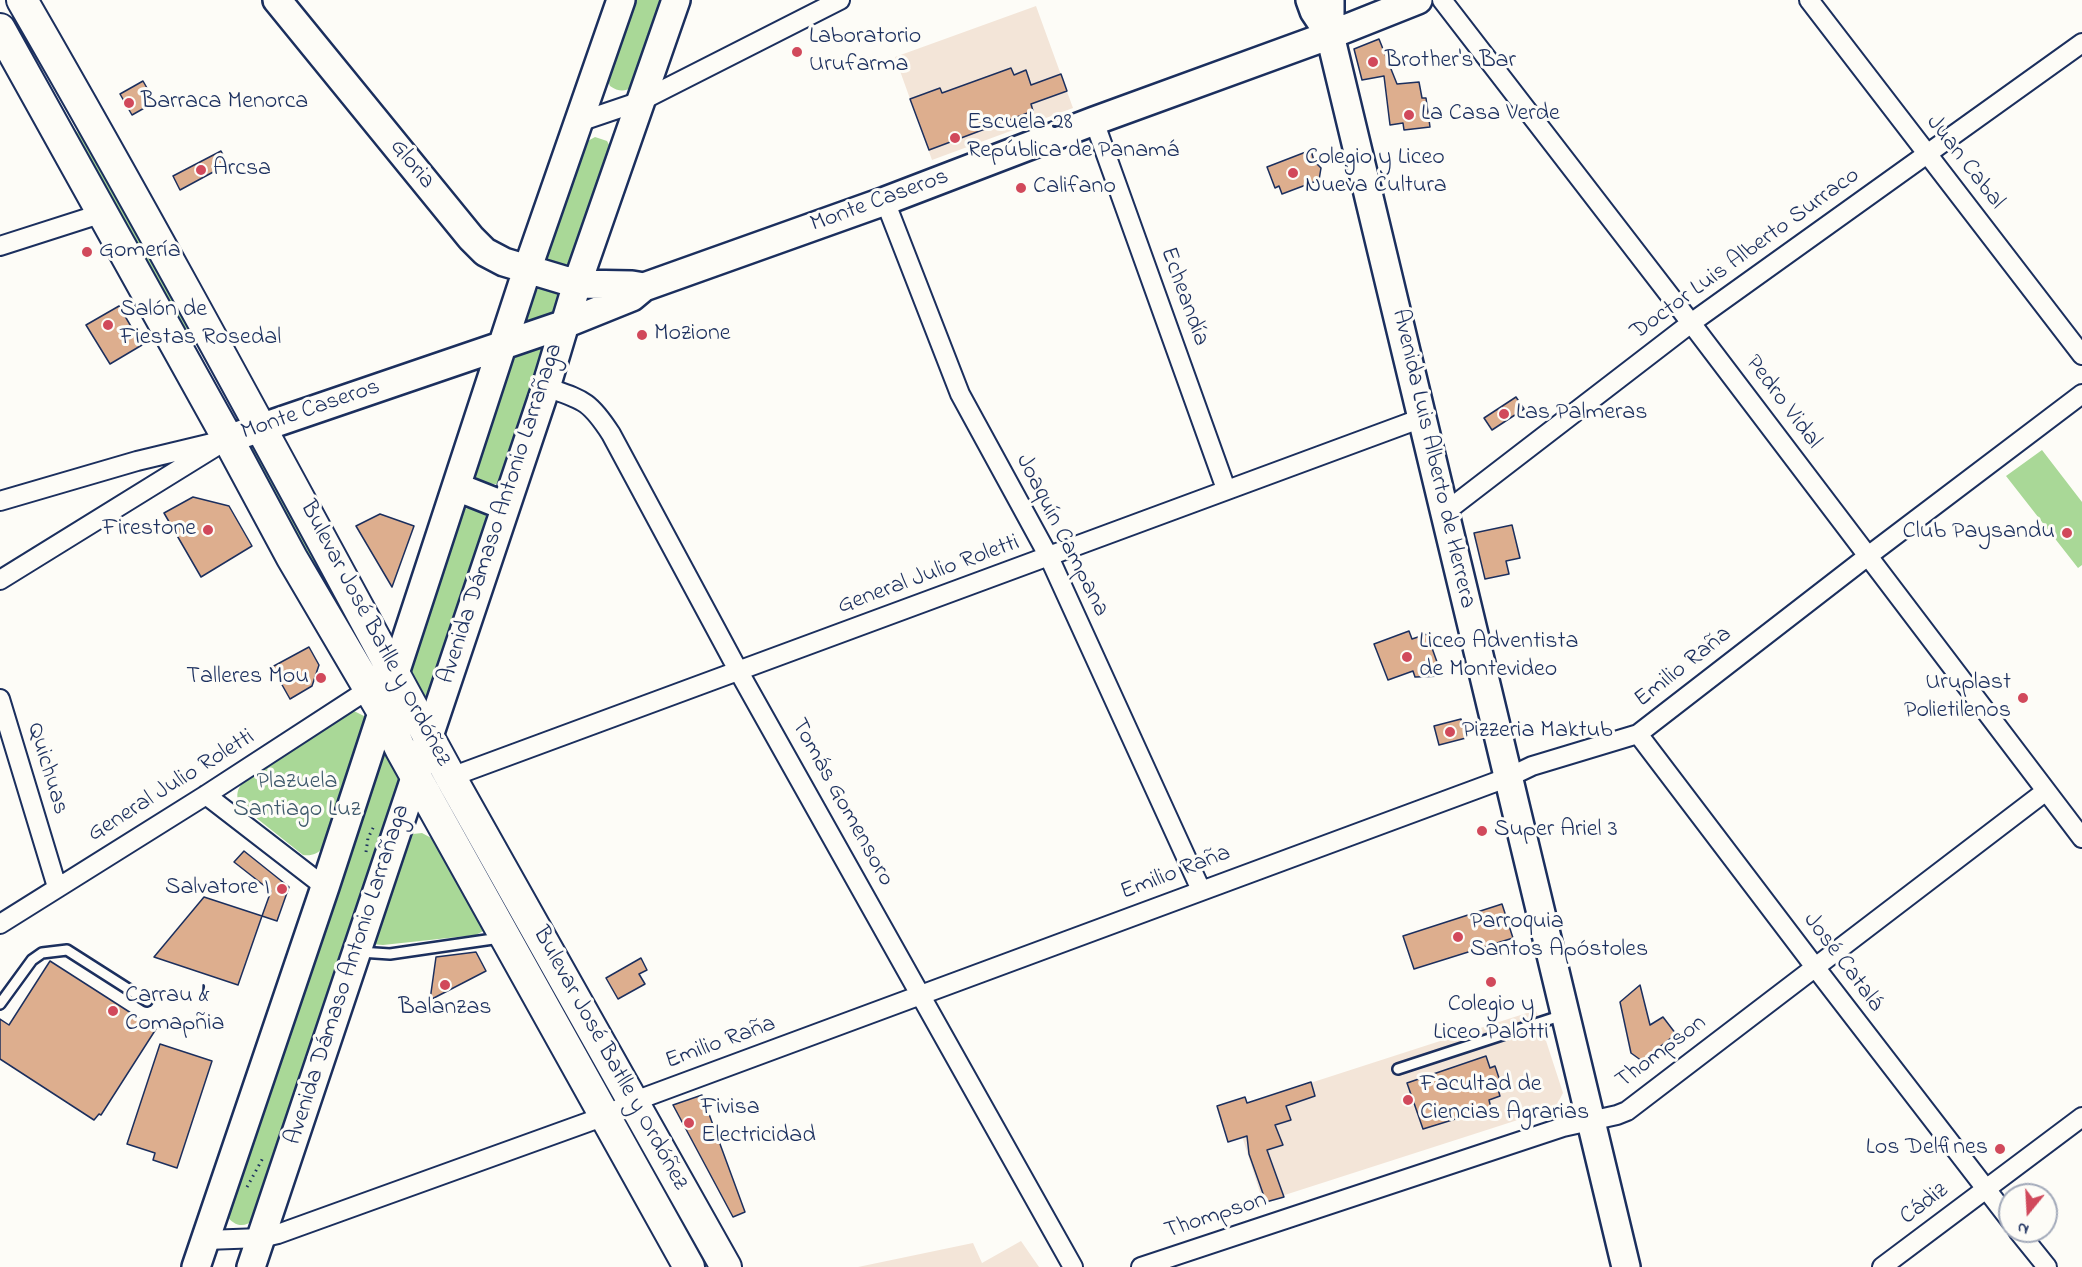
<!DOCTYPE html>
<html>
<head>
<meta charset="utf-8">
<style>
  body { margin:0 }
  #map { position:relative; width:2082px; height:1267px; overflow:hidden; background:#fdfcf7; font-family:"Indie Flower",sans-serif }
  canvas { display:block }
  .north { position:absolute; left:1998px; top:1183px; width:60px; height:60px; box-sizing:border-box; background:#fdfcf7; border:2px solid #a3aaba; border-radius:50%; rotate:198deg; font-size:16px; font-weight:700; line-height:24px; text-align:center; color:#1b2f5e }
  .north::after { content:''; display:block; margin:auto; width:21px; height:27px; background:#d1495b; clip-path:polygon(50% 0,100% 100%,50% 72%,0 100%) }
</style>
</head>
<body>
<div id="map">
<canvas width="2082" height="1267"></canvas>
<div class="north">N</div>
</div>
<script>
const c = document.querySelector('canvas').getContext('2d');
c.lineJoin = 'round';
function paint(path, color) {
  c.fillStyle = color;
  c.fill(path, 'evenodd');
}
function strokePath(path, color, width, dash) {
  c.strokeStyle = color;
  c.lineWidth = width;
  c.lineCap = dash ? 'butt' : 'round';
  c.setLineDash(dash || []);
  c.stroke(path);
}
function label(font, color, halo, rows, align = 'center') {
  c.font = font + ' "Indie Flower",sans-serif';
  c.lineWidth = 6;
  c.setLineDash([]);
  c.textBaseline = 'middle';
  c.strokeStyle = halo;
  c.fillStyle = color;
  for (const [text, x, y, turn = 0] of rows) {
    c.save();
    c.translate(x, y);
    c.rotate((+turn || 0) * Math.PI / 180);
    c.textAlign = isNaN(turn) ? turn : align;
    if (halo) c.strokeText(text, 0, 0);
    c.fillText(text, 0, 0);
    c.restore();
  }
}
paint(new Path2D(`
  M1036 6 1073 108 932 160 895 57Z
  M1536 1010 1563 1093 1555 1108 1263 1202 1233 1108Z
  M1021 1241 1039 1267H858L973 1243 982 1263Z`), '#f3e5d8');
paint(new Path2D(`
  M632 0H664L634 86C625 92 619 92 610 86L607 78Z
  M13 24 76 131 90 144 213 371 192 335 175 317Z
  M595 137 607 141 612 150 571 270 545 262 584 147 586 142Z
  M542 285 562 287 555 315 526 323 535 292Z
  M547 344 500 484C492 485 478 481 473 475L513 355Z
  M252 442 380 669 373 674 247 446Z
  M2042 450 2082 502V565L2078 568 2006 476Z
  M469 508 485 514 488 521 427 700 410 670 462 509Z
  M354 711 364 716 365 727 323 848C317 854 312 856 303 855L240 805C234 793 239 785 249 777Z
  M383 748 400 778V782L253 1220C244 1229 233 1225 227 1216Z
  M422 833 435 840 485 930 476 935 383 945 371 944 406 840 413 834Z`), '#a9d897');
const building = new Path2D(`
  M1379 39 1397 84 1419 82 1422 98H1426L1430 127 1404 130 1403 123 1390 125 1384 76 1362 80 1354 49Z
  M1011 68 1014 75 1026 70 1031 85 1061 74 1067 91 1031 104 1033 111 929 150 910 99 940 88 942 93Z
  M143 81 155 102 132 115 120 94Z
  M1311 150 1314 161 1321 168 1319 180 1282 194 1279 186 1275 188 1267 167Z
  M221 151 228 164 180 190 173 176Z
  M119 306 142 345 110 364 86 325Z
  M1516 397 1524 409 1492 430 1484 418Z
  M193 497 229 506 252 546 201 577 164 513Z
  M380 514 414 526 392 587 356 526Z
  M1512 525 1520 558 1506 561 1509 574 1485 579 1474 533Z
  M1409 631 1412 639 1427 634 1442 676 1415 677 1413 671 1388 680 1374 644Z
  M309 647 319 665 312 686 290 699 272 667Z
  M1461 719 1466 738 1439 745 1434 726Z
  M244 851 289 887 277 921 262 916 238 985 154 957 204 897 262 916 271 891 234 862Z
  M1502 904 1513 938 1414 969 1403 936Z
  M476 952 486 971 430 1000 436 957Z
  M641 958 647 970 639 974 645 984 618 999 606 978Z
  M50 961 156 1029 101 1115 99 1114 94 1120 0 1059V1019L9 1025Z
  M1640 985 1650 1025 1663 1017 1676 1034 1642 1061 1631 1053 1620 1002Z
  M160 1044 212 1061 177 1168 153 1160 155 1153 127 1144Z
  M1486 1056 1490 1068 1495 1066 1501 1084 1497 1086 1500 1096 1489 1100 1491 1108 1423 1129 1407 1083Z
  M1311 1082 1315 1096 1286 1106 1291 1120 1275 1125 1283 1145 1267 1150 1284 1197 1266 1202 1249 1154 1247 1136 1228 1142 1217 1106 1245 1097 1247 1103Z
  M702 1095 745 1212 733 1217 673 1105Z`);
paint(building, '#ddae8e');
strokePath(building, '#1b2f5e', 1.5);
const lane = new Path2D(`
  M360 952 390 954 500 938
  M0 1004 32 960 42 953 67 950 147 1001
  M1398 1069 1563 1015`);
const street = new Path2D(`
  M1442 0 1691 323 2082 838
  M1809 0 2082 355
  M1094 121 1226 489
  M579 122 641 101 840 0
  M885 201 960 394 1049 557 1201 890
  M0 246 103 213
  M546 387C583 400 589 400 611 434L739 672 1073 1267
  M0 501 137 461 212 443
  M1444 513 1691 323 2082 43
  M0 580 228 439
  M0 699 57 887
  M1638 734 1815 967 2010 1220
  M451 777 1422 418
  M206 795 325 887
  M0 924 206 795 369 689
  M2018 1231 2047 1267
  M206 1240 261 1238 278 1234 605 1116 632 1102 1509 777 1532 766 1638 734 1868 556 2082 394
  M1141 1267 1563 1127 1617 1115 1627 1111 2046 791
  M1882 1267 2082 1117`);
const secondary = new Path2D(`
  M277 0 471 238 485 252 504 262 577 284 632 285 644 287
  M1310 0 1314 11 1330 35
  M1330 0V35L1626 1267
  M228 439 565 324 632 297 644 287 885 201 1094 121 1330 35 1418 0
  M457 487 505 506
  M196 1267 325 887 527 270 621 0
  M251 1267 546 387 577 284 676 0`);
const primary = new Path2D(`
  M22 0C170 256 309 518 451 778 542 942 635 1104 726 1267
  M0 29 228 439 292 558 382 711 401 750 689 1267`);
strokePath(lane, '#1b2f5e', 14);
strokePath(street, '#1b2f5e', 22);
strokePath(secondary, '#1b2f5e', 32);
strokePath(primary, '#1b2f5e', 34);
strokePath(new Path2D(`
  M366 852 368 838 375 824
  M247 1187 264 1156`), '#1b2f5e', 3, [1.5, 4.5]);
strokePath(lane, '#fdfcf7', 9);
strokePath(street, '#fdfcf7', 18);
strokePath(secondary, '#fdfcf7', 27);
strokePath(primary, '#fdfcf7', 30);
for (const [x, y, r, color] of [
  [797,52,6,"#d1495b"],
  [1373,62,6,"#d1495b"],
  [129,103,6,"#d1495b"],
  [1409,115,6,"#d1495b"],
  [955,138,6,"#d1495b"],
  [201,170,6,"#d1495b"],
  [1293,173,6,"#d1495b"],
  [1021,188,6,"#d1495b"],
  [87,252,6,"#d1495b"],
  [108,325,6,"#d1495b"],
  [642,335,6,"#d1495b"],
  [1504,414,6,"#d1495b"],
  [208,530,6,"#d1495b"],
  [2067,533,6,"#d1495b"],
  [1407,657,6,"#d1495b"],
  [321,678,6,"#d1495b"],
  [2023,698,6,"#d1495b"],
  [1450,732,6,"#d1495b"],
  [1482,831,6,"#d1495b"],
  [282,889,6,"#d1495b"],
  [1458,937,6,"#d1495b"],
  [1491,982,6,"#d1495b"],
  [445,985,6,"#d1495b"],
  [113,1011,6,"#d1495b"],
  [1408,1100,6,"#d1495b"],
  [689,1123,6,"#d1495b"],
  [2000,1149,6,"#d1495b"]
]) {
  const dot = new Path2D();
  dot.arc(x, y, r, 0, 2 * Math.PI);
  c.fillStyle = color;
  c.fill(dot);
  strokePath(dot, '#fdfcf7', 2);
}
label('24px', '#1b2f5e', '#fdfcf7', [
  ["Laboratorio",809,38],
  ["Urufarma",809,66],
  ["Brother's Bar",1385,62],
  ["Barraca Menorca",141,103],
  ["La Casa Verde",1421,115],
  ["Escuela 28",967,124],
  ["República de Panamá",967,152],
  ["Colegio y Liceo",1305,159],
  ["Nueva Cultura",1305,187],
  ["Arcsa",213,170],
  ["Califano",1033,188],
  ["Gomería",99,252],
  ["Salón de",120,311],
  ["Fiestas Rosedal",120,339],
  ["Mozione",654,335],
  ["Las Palmeras",1516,414],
  ["Firestone",196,530,"right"],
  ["Club Paysandu",2055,533,"right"],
  ["Liceo Adventista",1419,643],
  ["de Montevideo",1419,671],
  ["Talleres Mou",309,678,"right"],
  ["Uruplast",2011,684,"right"],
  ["Polietilenos",2011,712,"right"],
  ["Pizzeria Maktub",1462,732],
  ["Super Ariel 3",1494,831],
  ["Salvatore I",270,889,"right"],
  ["Parroquia",1470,923],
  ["Santos Apóstoles",1470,951],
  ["Carrau &",125,997],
  ["Comapñia",125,1025],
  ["Colegio y",1491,1006,"center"],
  ["Liceo Palotti",1491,1034,"center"],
  ["Balanzas",445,1009,"center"],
  ["Facultad de",1420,1086],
  ["Ciencias Agrarias",1420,1114],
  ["Fivisa",701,1109],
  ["Electricidad",701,1137],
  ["Los Delfines",1988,1149,"right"]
], 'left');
label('24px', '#1b2f5e', '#fdfcf7', [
  ["Juan Cabal",1964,163,52],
  ["Gloria",411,165,51],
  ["Monte Caseros",880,202,-20],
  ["Doctor Luis Alberto Surraco",1746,255,-36],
  ["Echeandía",1183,297,70],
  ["Pedro Vidal",1782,403,53],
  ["Monte Caseros",311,411,-19],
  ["Avenida Luis Alberto de Herrera",1432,459,77],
  ["Avenida Dámaso Antonio Larrañaga",502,514,-72],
  ["Joaquín Campana",1061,536,63],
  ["General Julio Roletti",929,576,-20],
  ["Bulevar José Batlle y Ordóñez",374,634,62],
  ["Emilio Raña",1684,668,-38],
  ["Quichuas",46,769,73],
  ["General Julio Roletti",172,787,-32],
  ["Tomás Gomensoro",841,803,61],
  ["Emilio Raña",1176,874,-21],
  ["José Catalá",1842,963,53],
  ["Avenida Dámaso Antonio Larrañaga",349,975,-72],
  ["Emilio Raña",721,1044,-20],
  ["Thompson",1662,1053,-37],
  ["Bulevar José Batlle y Ordóñez",609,1059,61],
  ["Cádiz",1925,1205,-37],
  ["Thompson",1216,1217,-18]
]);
label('24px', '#3e596c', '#fdfcf7', [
  ["Plazuela",297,783],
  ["Santiago Luz",297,811]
]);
</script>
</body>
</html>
